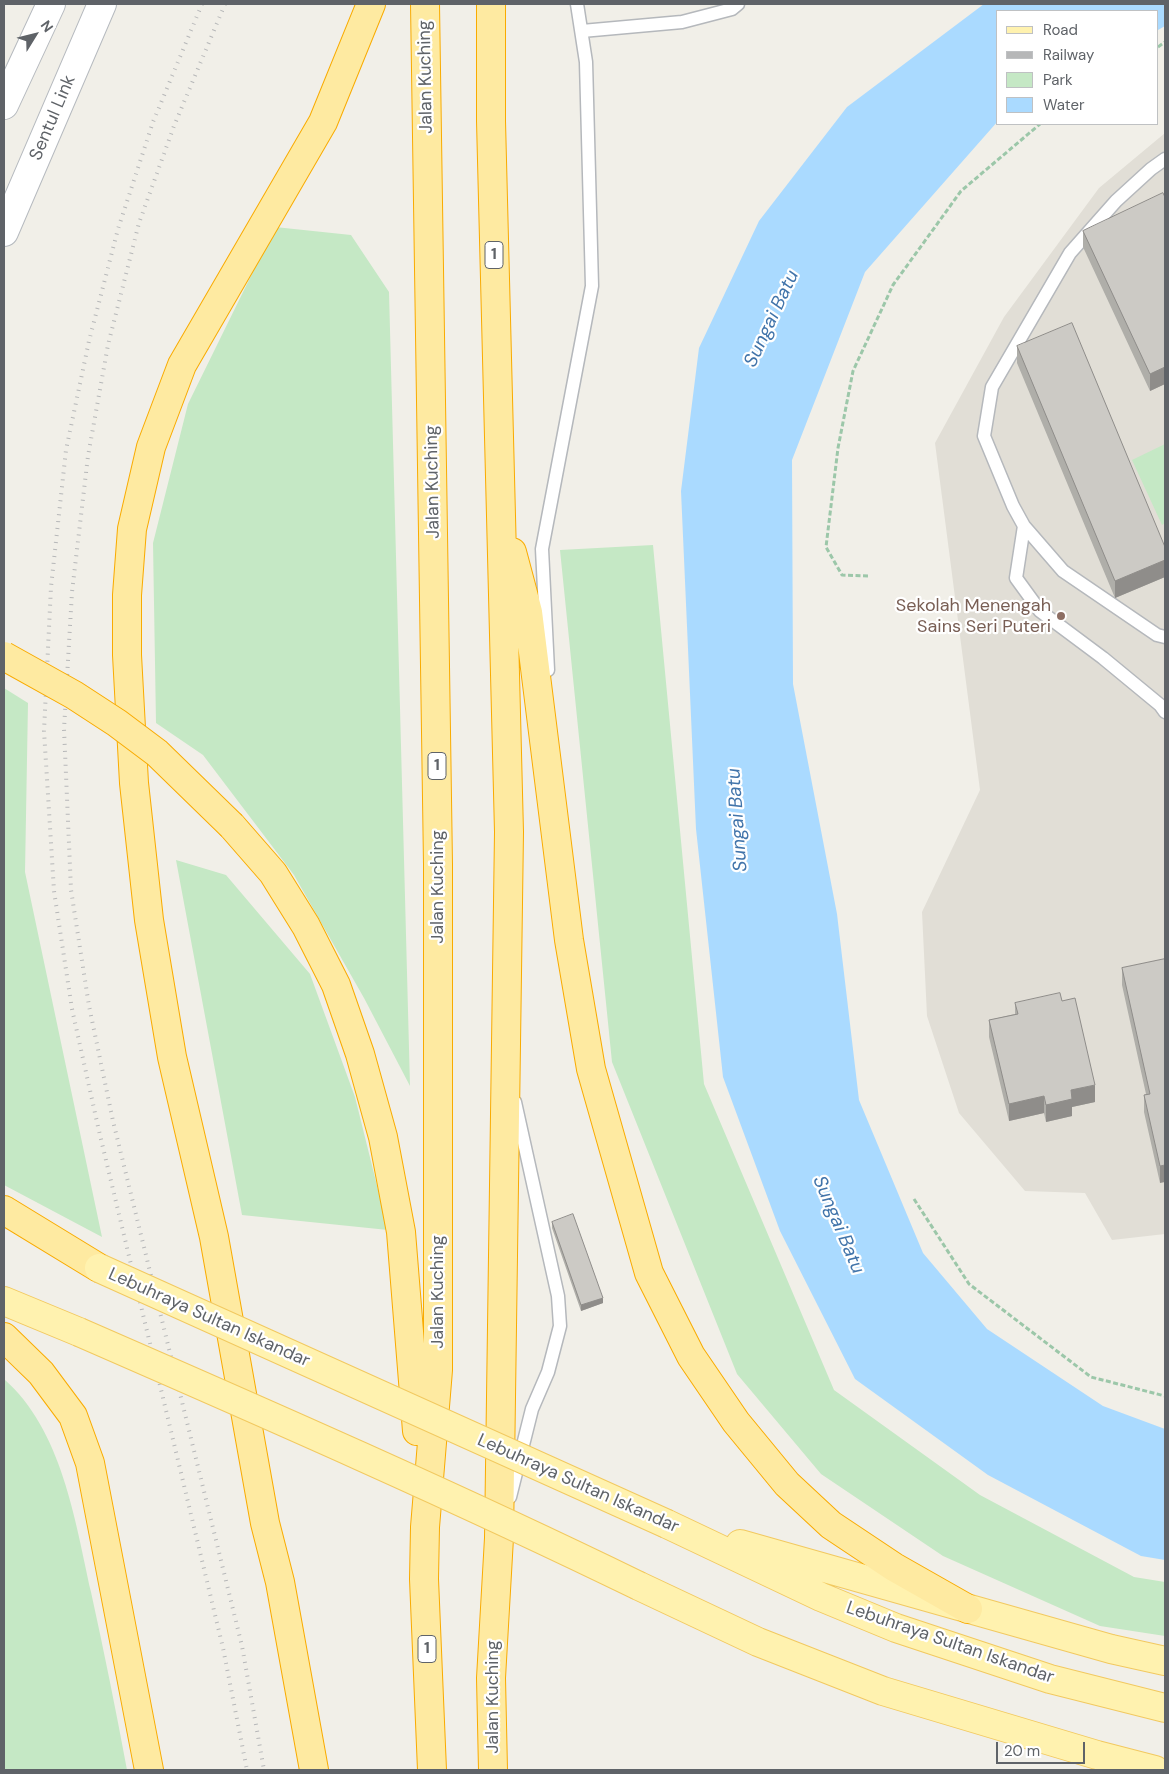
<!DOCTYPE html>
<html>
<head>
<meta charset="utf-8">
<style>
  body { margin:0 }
  #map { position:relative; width:1169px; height:1774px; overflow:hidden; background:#f1efe8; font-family:"DM Sans",sans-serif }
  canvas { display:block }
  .frame { position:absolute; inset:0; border:5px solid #5f6368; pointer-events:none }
  .legend { position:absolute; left:996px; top:10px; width:162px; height:115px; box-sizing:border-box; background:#fff; border:1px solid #bfc1c3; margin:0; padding:6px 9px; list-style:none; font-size:15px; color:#5f6368 }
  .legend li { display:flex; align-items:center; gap:10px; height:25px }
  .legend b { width:25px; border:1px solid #bfc1c3 }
  .north { position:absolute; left:10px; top:10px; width:50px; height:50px; -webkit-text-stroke:4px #fff; paint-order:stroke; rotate:54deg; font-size:14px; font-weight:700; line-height:20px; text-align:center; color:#5f6368 }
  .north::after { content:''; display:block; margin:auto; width:18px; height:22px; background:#5f6368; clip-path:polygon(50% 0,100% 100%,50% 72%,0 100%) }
  .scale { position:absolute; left:996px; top:1742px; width:89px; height:22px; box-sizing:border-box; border:2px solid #5f6368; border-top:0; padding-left:6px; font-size:15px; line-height:18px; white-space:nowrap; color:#5f6368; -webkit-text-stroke:4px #fff; paint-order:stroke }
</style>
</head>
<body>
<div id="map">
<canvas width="1169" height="1774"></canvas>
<div class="frame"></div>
<ul class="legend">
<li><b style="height:6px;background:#fff2af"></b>Road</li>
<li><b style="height:6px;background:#b6b7b8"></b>Railway</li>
<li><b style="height:14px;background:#c5e8c5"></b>Park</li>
<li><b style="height:14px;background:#aadaff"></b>Water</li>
</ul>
<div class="north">N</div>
<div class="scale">20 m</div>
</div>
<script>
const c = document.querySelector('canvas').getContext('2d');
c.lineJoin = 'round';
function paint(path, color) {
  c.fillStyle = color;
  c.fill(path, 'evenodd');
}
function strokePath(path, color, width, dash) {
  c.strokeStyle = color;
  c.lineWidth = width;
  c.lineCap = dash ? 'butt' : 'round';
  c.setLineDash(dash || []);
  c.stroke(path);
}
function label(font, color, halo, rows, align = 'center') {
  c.font = font + ' "DM Sans",sans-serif';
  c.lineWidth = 4.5;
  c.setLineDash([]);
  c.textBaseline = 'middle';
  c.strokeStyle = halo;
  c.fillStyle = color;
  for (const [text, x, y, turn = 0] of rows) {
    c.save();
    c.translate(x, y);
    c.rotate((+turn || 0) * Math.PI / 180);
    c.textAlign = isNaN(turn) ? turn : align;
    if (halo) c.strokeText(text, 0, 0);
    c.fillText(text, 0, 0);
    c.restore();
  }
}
paint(new Path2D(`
  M1165 133V1234L1112 1240 1085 1193 1025 1191 959 1113 927 1016 922 912 980 790 935 443 1004 317 1099 188Z`), '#e1ded6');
paint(new Path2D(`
  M275 227 351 235 389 292 410 1086 364 998 294 875 203 755 156 723 153 543 188 404Z
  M1165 444V523L1162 525 1132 460Z
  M653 545 704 1084 834 1390 980 1495 1134 1577 1165 1582V1636L1100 1626 943 1556 821 1474 737 1374 612 1062 560 550Z
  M4 688 28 703 25 872 102 1237 4 1185Z
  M176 860 226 875 310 974 355 1097 388 1230 242 1215Z
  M4 1379C62 1430 75 1520 91 1592 104 1651 116 1711 127 1770H4Z`), '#c5e8c5');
paint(new Path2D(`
  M984 4H1165V26L1158 30V11H998V121L865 272 792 460 793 684 837 914 859 1100 923 1253 987 1329 1103 1406 1165 1429V1560L1141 1556 988 1475 855 1379 780 1231 723 1077 696 829 681 491 699 348 759 221 847 107Z`), '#aadaff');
const service = new Path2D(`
  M582 31 682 22 732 9 738 4
  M1165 159 1151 169 1116 201 1070 253 992 387 984 436 1013 506 1024 526 1063 571 1157 635 1165 637
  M1024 526 1016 578 1040 611 1103 658 1160 705 1165 712
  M548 670 542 549 592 286 586 62 577 4
  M510 1497 532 1409 548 1372 560 1326 558 1296 515 1102`);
const secondary = new Path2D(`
  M4 105 51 4
  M4 232 102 4`);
const primary = new Path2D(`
  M4 1301 79 1332
  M667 1524 821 1597 896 1628 1050 1679 1165 1708
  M740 1544 1111 1649 1165 1661
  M639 1586 758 1642 883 1691 1097 1755 1155 1770`);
const trunk = new Path2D(`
  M425 4 438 864V1370L425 1527 424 1579 432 1770
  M491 4V121L509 832 499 1538 491 1678 493 1770
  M512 552 528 612 569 940 591 1069 649 1273 691 1356 736 1422 787 1484 831 1525 894 1567 968 1609
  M232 826 273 873 306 926 336 985 360 1054 383 1137 401 1232 417 1431
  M4 1210 99 1268
  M4 1337 41 1373 73 1416 90 1463 149 1770
  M314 1770 280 1582 265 1523 214 1237 172 1057 149 920 134 783 127 655V595L132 529 151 447 182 365 323 122 371 4`);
strokePath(service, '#b5b8bc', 15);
strokePath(secondary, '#b6babf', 30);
strokePath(primary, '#f2c960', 30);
strokePath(trunk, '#f9ab00', 30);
strokePath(new Path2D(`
  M1158 47 1165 42
  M868 576 842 575 826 547 838 448 853 371 893 285 961 191 1040 124
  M914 1199 969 1284 1091 1377 1165 1396`), '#9cc7a9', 3, [5, 2.5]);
strokePath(service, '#fff', 12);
strokePath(secondary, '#fff', 28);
strokePath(primary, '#fff2af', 28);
strokePath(trunk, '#feeaa1', 28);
strokePath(new Path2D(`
  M202 4 153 122 118 229 89 341 66 450 51 587 44 731 54 891 72 1009 99 1131 223 1648 247 1770
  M225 4 174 126 139 223 108 345 88 456 72 592 64 729 71 890 89 1006 113 1121 242 1646 264 1770`), '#b6b7b8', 4, [1, 6]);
const primaryBridge = new Path2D(`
  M99 1268 667 1524
  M79 1332C267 1414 454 1496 639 1586`);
const trunkBridge = new Path2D(`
  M4 656 74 695 117 723 157 753 232 826`);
strokePath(primaryBridge, '#f2c960', 30, []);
strokePath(trunkBridge, '#f9ab00', 30, []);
strokePath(primaryBridge, '#fff2af', 28);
strokePath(trunkBridge, '#feeaa1', 28);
paint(new Path2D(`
  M1165 197V384L1150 391 1083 247V231Z
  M1017 346 1165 547V577L1115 598 1017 363Z
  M1165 959 1160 1183 1144 1112V1095L1146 1094 1122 985V968Z
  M1015 1003 1095 1102 1072 1107V1116L1046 1122 1044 1113 1009 1121 989 1037V1020L1015 1014Z
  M552 1222 603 1303 581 1311 552 1228Z`), '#afaea9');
paint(new Path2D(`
  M1165 367V384L1150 391V374Z
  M1165 560V577L1115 598V581Z
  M1095 1085V1102L1072 1107V1116L1046 1122V1105L1071 1090Z
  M1044 1096V1113L1009 1121V1104Z
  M1165 1165V1182L1160 1183V1166Z
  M603 1298V1303L581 1311V1305Z`), '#8f8d8a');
const building = new Path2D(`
  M1163 193 1165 197V367L1150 374 1083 231Z
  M1072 323 1165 547V560L1115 581 1017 346Z
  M1165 959V1165L1160 1166 1144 1095 1150 1094 1122 968Z
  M1060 993 1062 1001 1075 998 1095 1085 1071 1090 1072 1099 1046 1105 1044 1096 1009 1104 989 1020 1018 1014 1015 1003Z
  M573 1214 603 1298 581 1305 552 1222Z`);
paint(building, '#cccac5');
strokePath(building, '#8f8d8a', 1);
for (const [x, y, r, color] of [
  [1061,616,5,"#8d6e63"]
]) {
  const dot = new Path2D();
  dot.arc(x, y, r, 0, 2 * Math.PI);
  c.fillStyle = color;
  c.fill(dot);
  strokePath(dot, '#fff', 2);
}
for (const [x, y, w] of [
  [494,255,18],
  [437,766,18],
  [427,1649,18]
]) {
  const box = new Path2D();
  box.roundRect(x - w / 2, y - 13.5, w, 27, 4);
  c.fillStyle = '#fff';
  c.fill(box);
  strokePath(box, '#5f6368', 1);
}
label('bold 16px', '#5f6368', null, [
  ["1",494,255],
  ["1",437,766],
  ["1",427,1649]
]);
label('18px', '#5f6368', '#fff', [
  ["Jalan Kuching",426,77,-91],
  ["Sentul Link",53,118,-67],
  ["Jalan Kuching",433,482,-91],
  ["Jalan Kuching",438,887,-90],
  ["Jalan Kuching",438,1292,-90],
  ["Lebuhraya Sultan Iskandar",209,1318,24],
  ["Lebuhraya Sultan Iskandar",578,1484,24],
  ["Lebuhraya Sultan Iskandar",950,1643,19],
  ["Jalan Kuching",493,1697,-90]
]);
label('18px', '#785e54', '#fff', [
  ["Sekolah Menengah",1051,606],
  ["Sains Seri Puteri",1051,627]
], 'right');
label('italic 19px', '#4174aa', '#fff', [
  ["Sungai Batu",772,319,-65],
  ["Sungai Batu",738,820,-94],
  ["Sungai Batu",838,1225,67]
]);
</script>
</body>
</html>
